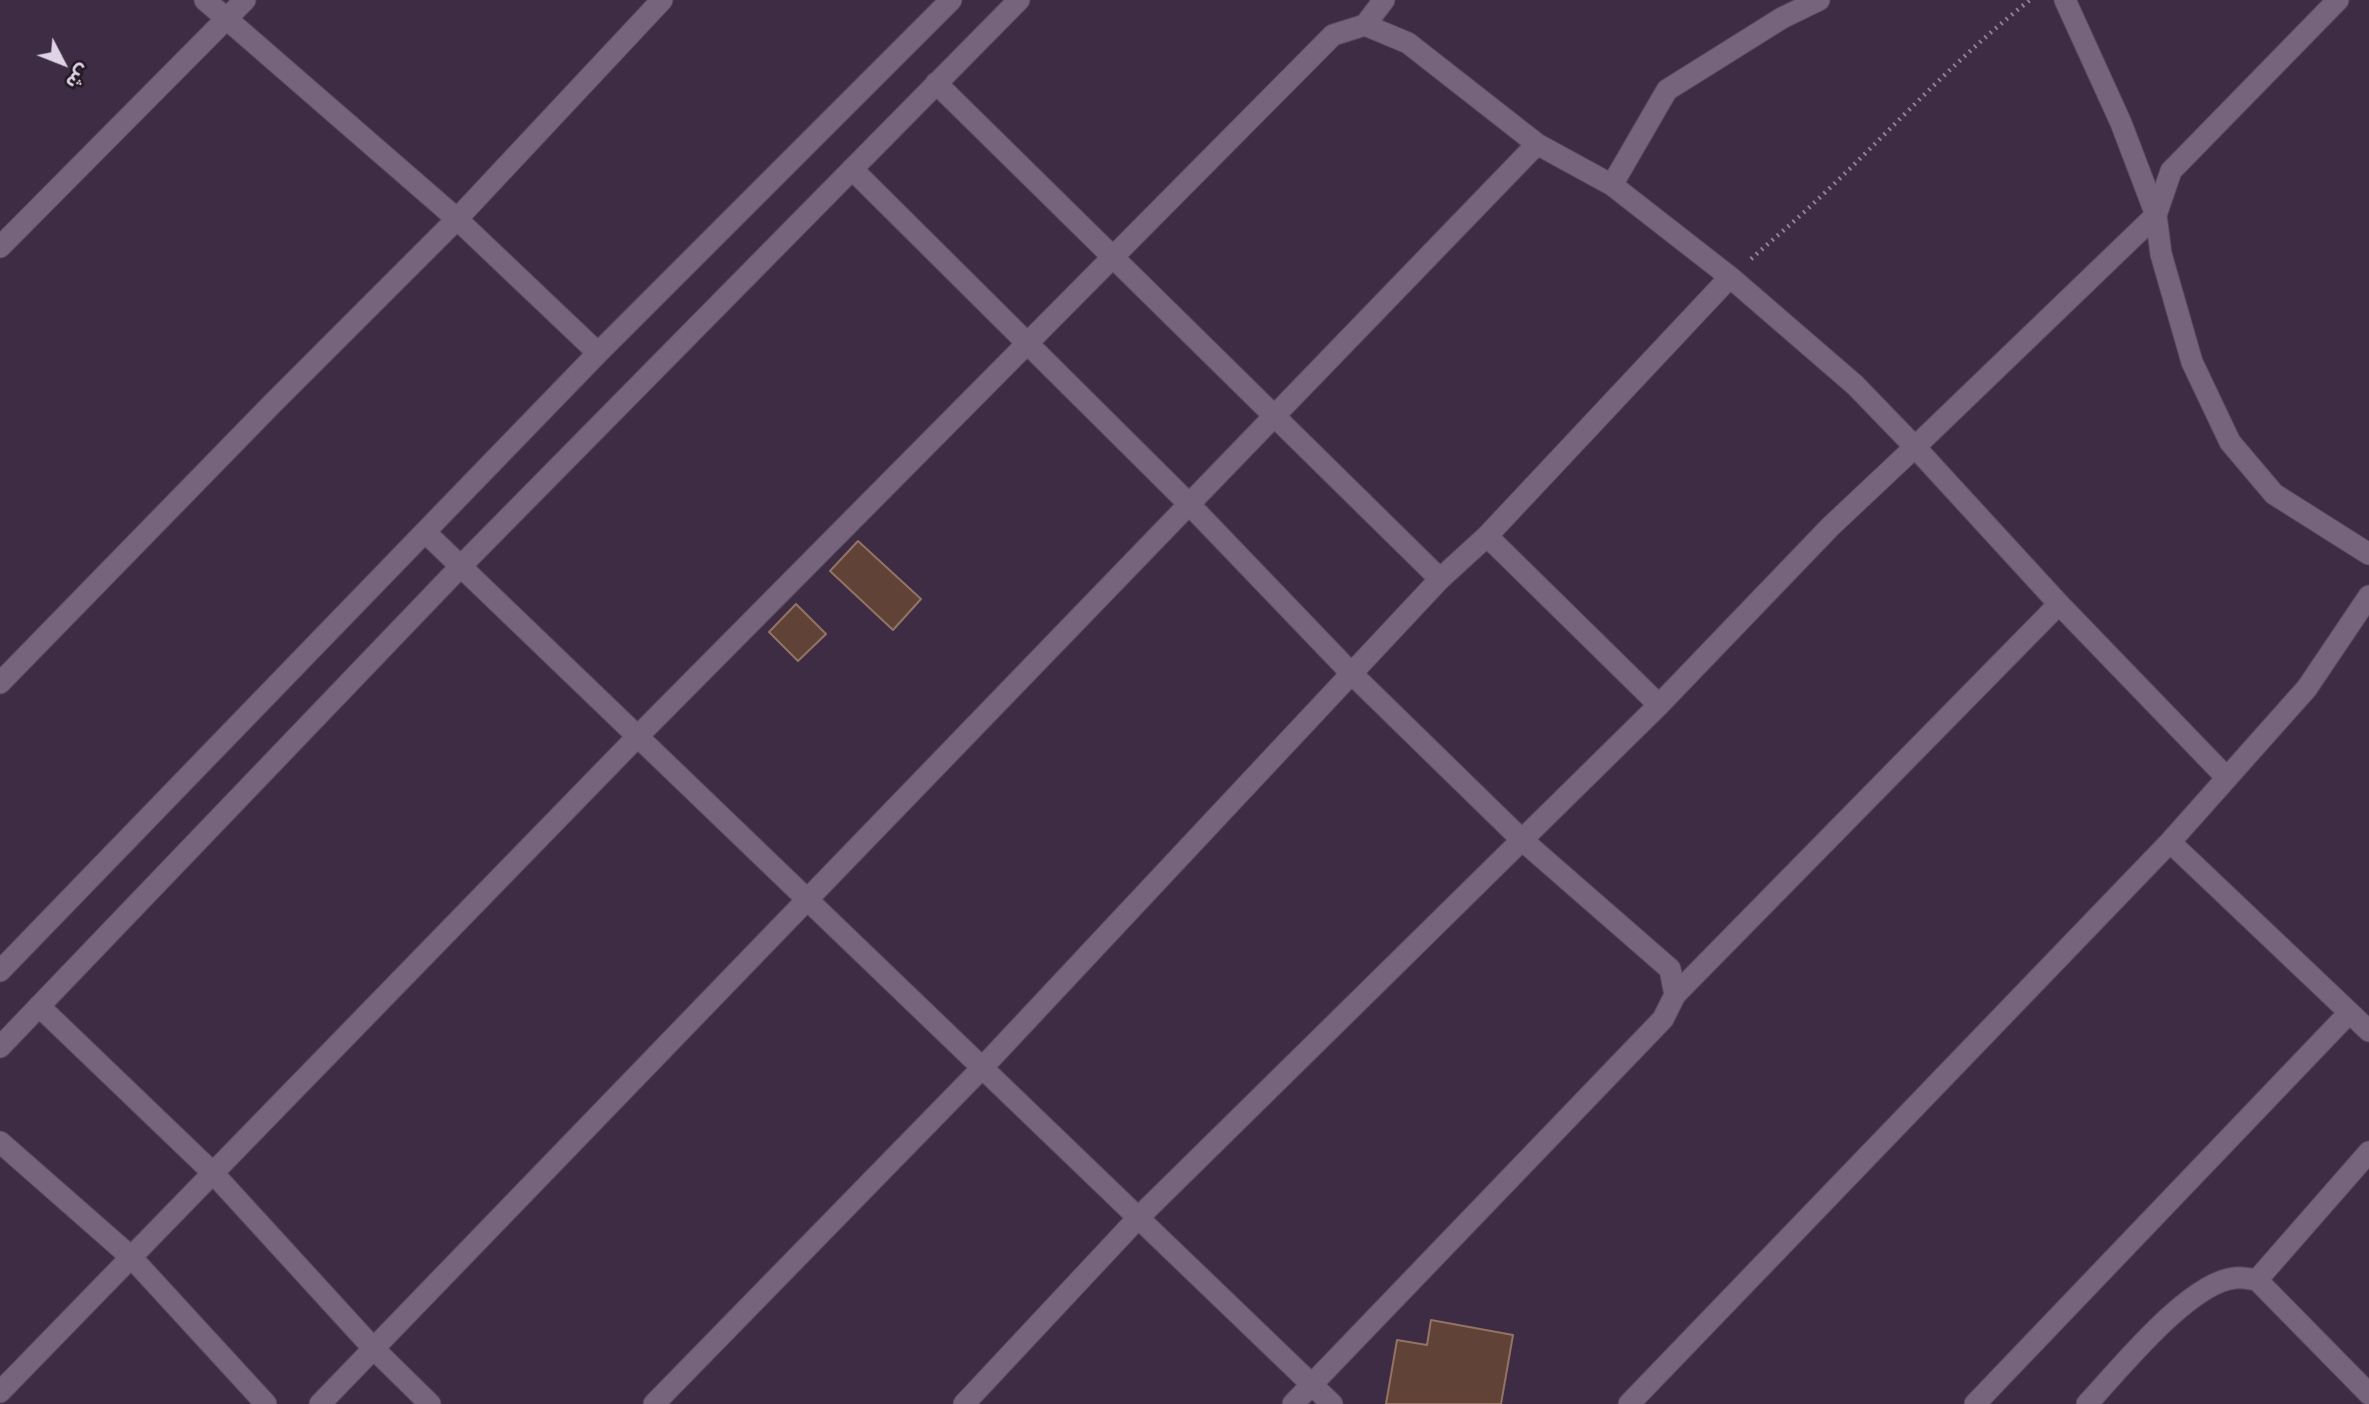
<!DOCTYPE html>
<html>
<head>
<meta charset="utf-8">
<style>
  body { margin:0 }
  #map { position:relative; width:2369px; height:1404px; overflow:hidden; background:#3d2c43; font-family:Lato,"Noto Sans Arabic",sans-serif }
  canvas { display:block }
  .north { position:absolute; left:28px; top:28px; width:70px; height:70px; -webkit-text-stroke:5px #201822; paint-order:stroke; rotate:132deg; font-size:19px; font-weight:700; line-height:28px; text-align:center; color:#dfd4e3 }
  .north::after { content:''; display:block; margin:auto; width:24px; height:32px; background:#dfd4e3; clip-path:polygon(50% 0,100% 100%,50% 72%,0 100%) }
</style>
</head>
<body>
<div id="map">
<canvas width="2369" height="1404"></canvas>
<div class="north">ش</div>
</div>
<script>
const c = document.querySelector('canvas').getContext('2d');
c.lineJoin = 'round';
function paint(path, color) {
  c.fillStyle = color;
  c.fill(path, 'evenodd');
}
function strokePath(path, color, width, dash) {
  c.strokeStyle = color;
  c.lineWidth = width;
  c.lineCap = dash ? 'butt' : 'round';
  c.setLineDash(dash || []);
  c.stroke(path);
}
const building = new Path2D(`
  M858 541 921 599 893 630 830 571Z
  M796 604 826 634 798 661 769 632Z
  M1431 1320 1513 1335 1501 1404H1386L1397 1340 1427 1345Z`);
paint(building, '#604336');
strokePath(building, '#927364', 2);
const minor = new Path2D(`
  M205 0 457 219 598 353
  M2065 0 2121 123 2156 215 1915 447 2059 604 2227 778
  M2338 0 2171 171 2156 215 2161 254 2192 362 2230 442 2274 494 2369 554
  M1365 25 1384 0
  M936 83 1440 579
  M852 169 1189 504 1352 674 1521 839 1670 969 1675 995 1663 1019 1293 1404
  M1612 185 1667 90 1782 18 1819 0
  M0 247 245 0
  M425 532 1332 1404
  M1487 536 1659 705
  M0 683 273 403 457 219 662 0
  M2170 842 2369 1031
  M0 971 598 353 951 0
  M1675 995 2059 604
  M39 1006 213 1173 373 1348 430 1404
  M0 1047 461 566 1019 0
  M0 1142 131 1257 266 1404
  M2257 1280 2369 1152
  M0 1392 637 737 1333 35 1365 25 1408 43 1537 144 1612 185 1730 277 1855 385 1915 447 1830 527 1659 705 1138 1218 964 1404
  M320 1404 1537 144
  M654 1404 982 1068 1440 579 1487 536 1730 277
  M1629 1404 2170 842 2307 688 2369 596
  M1975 1404 2349 1013
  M2087 1404C2119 1370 2189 1282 2235 1278 2242 1277 2250 1279 2257 1280L2369 1394`);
strokePath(minor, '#584a5d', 23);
strokePath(new Path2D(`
  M1751 259C1772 240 1794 222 1815 202 1887 135 1952 61 2030 0`), '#8e8093', 4.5, [2, 5]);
strokePath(minor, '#76637c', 21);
</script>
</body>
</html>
